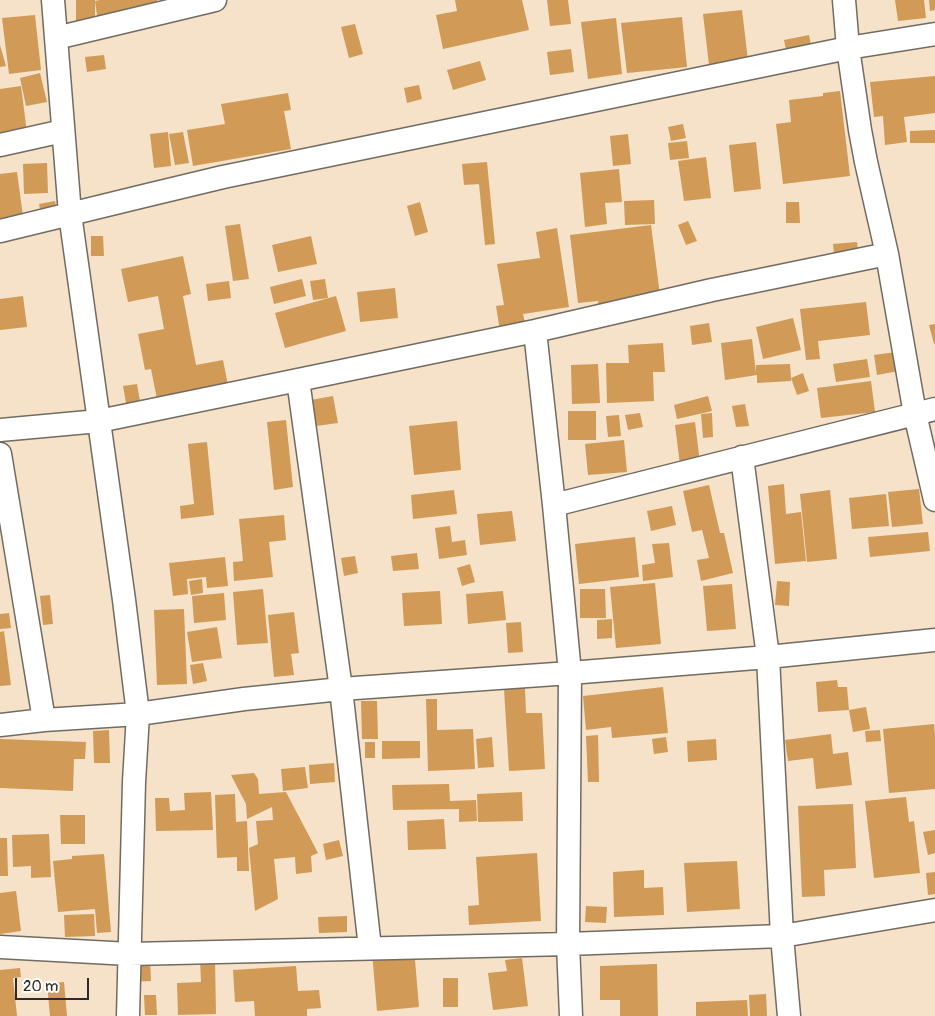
<!DOCTYPE html>
<html>
<head>
<meta charset="utf-8">
<style>
  body { margin:0 }
  #map { position:relative; width:935px; height:1016px; overflow:hidden; background:#f5e2c9; font-family:Pangolin,sans-serif }
  canvas { display:block }
  .scale { position:absolute; left:15px; top:978px; width:74px; height:22px; box-sizing:border-box; border:2px solid #2b2b2b; border-top:0; padding-left:6px; font-size:15px; line-height:18px; white-space:nowrap; color:#2b2b2b; -webkit-text-stroke:4px #fdfcf7; paint-order:stroke }
</style>
</head>
<body>
<div id="map">
<canvas width="935" height="1016"></canvas>
<div class="scale">20 m</div>
</div>
<script>
const c = document.querySelector('canvas').getContext('2d');
c.lineJoin = 'round';
function paint(path, color) {
  c.fillStyle = color;
  c.fill(path, 'evenodd');
}
function strokePath(path, color, width, dash) {
  c.strokeStyle = color;
  c.lineWidth = width;
  c.lineCap = dash ? 'butt' : 'round';
  c.setLineDash(dash || []);
  c.stroke(path);
}
paint(new Path2D(`
  M76 0H95V26H76Z
  M100 0H157L159 13 98 22 95 1Z
  M455 0H522L529 30 443 49 436 15 457 11Z
  M547 0H568L571 24 550 26Z
  M895 0H924L926 18 898 21Z
  M929 0H935V10L930 11Z
  M742 10 748 60 709 65 703 14Z
  M35 15 41 70 9 74 2 18Z
  M682 17 687 67 627 73 621 23Z
  M616 18 622 74 588 79 581 22Z
  M355 24 363 54 349 58 341 27Z
  M809 35 812 50 787 55 784 40Z
  M0 45 6 66 0 67Z
  M571 49 574 72 550 75 547 52Z
  M104 55 106 69 87 72 85 57Z
  M480 61 486 80 453 90 447 70Z
  M40 73 47 102 26 106 20 78Z
  M935 76V113L904 117 907 142 885 145 883 116 874 117 870 82Z
  M419 85 422 99 407 103 404 88Z
  M21 86 27 133 0 137V89Z
  M840 91 850 176 783 184 776 124 791 122 789 100 823 96V93Z
  M288 93 291 110 284 111 291 149 193 166 187 130 225 124 221 104Z
  M683 124 686 138 671 141 668 127Z
  M935 130V143H910V131Z
  M168 132 171 166 154 168 150 134Z
  M183 132 189 163 175 165 169 134Z
  M628 134 631 164 613 166 610 136Z
  M687 141 689 158 670 160 668 143Z
  M756 142 761 189 734 192 729 145Z
  M706 157 711 198 684 201 678 161Z
  M487 162 495 244 485 245 479 184 464 185 462 164Z
  M47 163 48 193 24 194 23 164Z
  M619 169 622 202 605 203 607 224 585 227 580 173Z
  M17 172 23 216 0 219V174Z
  M654 200 655 224 625 225 624 201Z
  M55 201 59 221 43 224 39 204Z
  M420 202 428 232 415 236 407 206Z
  M786 202H799L800 223H786Z
  M688 221 697 241 686 245 678 225Z
  M240 224 249 279 233 281 225 226Z
  M651 225 661 303 599 311 598 301 578 303 570 235Z
  M557 228 569 307 523 314 526 327 500 331 496 306 504 305 497 264 540 258 536 232Z
  M91 236H103L104 256H91Z
  M311 236 317 264 278 272 272 245Z
  M857 242 859 260 835 263 833 244Z
  M183 256 191 294 183 296 196 365 223 360 228 385 157 399 151 369 145 370 138 334 164 329 158 296 128 302 121 269Z
  M302 279 306 296 274 304 270 287Z
  M325 279 328 298 313 300 310 281Z
  M229 281 231 298 208 301 206 284Z
  M395 288 398 318 360 322 357 292Z
  M23 296 27 327 0 330V299Z
  M336 296 346 331 285 348 275 313Z
  M866 302 870 335 818 341 820 359 806 360 800 309Z
  M793 318 801 350 763 359 756 327Z
  M709 323 712 342 692 345 690 326Z
  M935 324V344H934L929 325Z
  M752 339 756 373V365L790 364 791 378 803 373 809 391 797 395 791 378V381L757 383V375L725 380 721 343Z
  M663 343 665 372H653L654 401 607 403 606 363H629L628 345Z
  M896 352 899 371 877 375 874 355Z
  M867 359 870 377 836 382 833 364Z
  M598 364 600 403 572 404 571 365Z
  M871 381 875 412 821 418 817 388Z
  M137 384 142 412 128 414 123 386Z
  M333 396 338 423 316 426 311 400Z
  M708 396 712 411 677 419 674 405Z
  M745 404 749 426 736 427 732 406Z
  M568 411H596V440H568Z
  M640 413 643 427 628 430 625 415Z
  M712 413 713 437 703 438 701 414Z
  M619 415 621 436 608 437 606 416Z
  M286 420 293 487 274 490 267 422Z
  M457 421 461 470 414 475 409 426Z
  M695 422 700 463 680 465 675 425Z
  M624 440 627 472 588 475 585 444Z
  M207 442 214 515 181 519 180 506 194 504 188 444Z
  M784 484 786 514 801 512 806 561 775 564 768 486Z
  M709 485 720 533H724L733 573 701 581 697 560 709 558 702 530 692 532 683 491Z
  M919 489 923 524 892 527 888 492Z
  M454 490 457 514 413 519 411 495Z
  M830 490 837 559 807 562 800 494Z
  M886 494 889 526 852 529 849 498Z
  M672 506 676 525 651 531 647 511Z
  M512 511 516 541 480 545 477 514Z
  M284 515 286 540 269 542 273 577 234 581 233 562 243 561 239 519Z
  M450 526 452 542 465 540 467 555 439 559 435 528Z
  M928 532 930 551 870 557 868 537Z
  M635 537 639 577 579 584 575 544Z
  M669 543 673 577 643 581 642 565 655 563 652 544Z
  M417 553 419 569 393 571 391 556Z
  M355 556 358 573 344 576 341 558Z
  M225 557 228 586 207 588 206 577 187 579 188 594 173 596 169 563Z
  M470 564 475 582 462 586 457 568Z
  M202 579 203 593 191 595 189 581Z
  M777 581 790 582 789 606 775 605Z
  M655 583 661 644 616 648 610 587Z
  M732 584 736 629 707 631 703 586Z
  M263 589 268 643 237 645 233 592Z
  M580 589H605L606 618H580Z
  M440 591 442 624 404 626 402 593Z
  M503 591 506 620 468 624 466 594Z
  M224 593 226 620 194 623 192 596Z
  M50 595 53 624 43 625 40 596Z
  M184 609 187 684 157 685 154 610Z
  M294 612 299 653 291 654 294 675 274 677 268 615Z
  M9 613 11 628 0 629V614Z
  M612 619V638L597 639V620Z
  M521 622 523 652 508 653 506 623Z
  M217 627 222 658 192 662 187 632Z
  M4 631 11 685 0 686V632Z
  M203 663 207 681 193 684 190 665Z
  M837 680 838 687H847L849 710 818 712 816 682Z
  M663 687 668 733 612 738 611 727 586 730 583 696Z
  M525 688 526 713H542L545 769 509 771 504 689Z
  M426 699H437V730L473 729 475 769 428 771Z
  M361 701H377L378 739H362Z
  M866 707 870 729 853 732 849 710Z
  M934 724 935 735V789L889 793 883 729Z
  M109 730 110 763H94L93 731Z
  M880 730 881 741 866 742 865 731Z
  M831 734 833 754 848 752 852 785 816 789 813 758 788 761 785 740Z
  M598 735 599 782H588L586 736Z
  M492 737 494 767 478 768 476 739Z
  M666 737 668 752 654 754 652 739Z
  M0 739 86 742 85 759H74L73 791 0 788Z
  M716 739 717 760 688 762 687 741Z
  M382 741H420V758L382 759Z
  M365 742H375V758H365Z
  M334 763 335 782 310 784 309 765Z
  M305 767 308 788 283 791 281 769Z
  M254 773 258 779 259 794 286 792 318 853 311 856 312 872 296 874 295 857 274 859 278 899 255 911 249 848 258 844 256 821 273 820 272 807 247 819 246 804 231 775Z
  M449 784 450 801 476 800 477 821 459 822V809L393 810 392 785Z
  M211 792 213 830 156 831 155 798H169L170 811 185 810 184 793Z
  M522 792 523 821 478 822 477 794Z
  M235 794 236 822 247 821 249 871H237V857L217 858 215 795Z
  M906 797 909 822 914 821 920 873 874 878 865 801Z
  M853 804 856 868 824 870 825 896 802 897 798 806Z
  M60 815H85V844H61Z
  M444 819 446 849 408 850 407 821Z
  M935 830V853L928 855 923 832Z
  M49 834 51 877 31 878V866L13 867 12 835Z
  M0 838H7L8 876H0Z
  M339 840 343 856 326 860 323 844Z
  M537 853 541 921 469 925 468 906 479 905 476 857Z
  M104 854 111 932 97 933 95 909 58 912 53 861 72 859V856Z
  M737 861 740 909 687 912 684 863Z
  M644 870V888L663 887 664 915 614 917 613 872Z
  M935 872V894L928 895 926 873Z
  M16 891 21 931 0 934V893Z
  M586 906 607 907 606 923 585 922Z
  M94 914 95 936 65 937 64 915Z
  M347 916V932L319 933 318 917Z
  M414 948 419 1007 377 1011 372 952Z
  M150 958 151 981 127 982 126 959Z
  M522 958 528 1006 493 1010 488 973 507 971 505 960Z
  M200 959H215L216 1014 178 1015 177 983 201 982Z
  M657 964 658 1016H620V1000H600V966Z
  M296 966 298 991 319 990 321 1008 307 1009V1016H255L254 1001 235 1002 233 970Z
  M20 968 21 977 13 978 17 1016H0V970Z
  M443 978H458V1007H443Z
  M64 982 67 1016H50L47 984Z
  M766 994 767 1016H750L749 995Z
  M144 995H156L157 1015H145Z
  M747 1000 748 1016H696V1002Z`), '#d19a56');
const minor = new Path2D(`
  M53 0 70 214 124 600 138 714 134 782 128 1016
  M844 0 848 48 860 130 866 162 887 254 915 414 935 500
  M56 38 215 0
  M0 145 63 131
  M0 231 148 195 223 177 848 48 935 34
  M535 331 554 505 570 673 568 944 571 1016
  M298 380 341 689 370 948
  M0 430 99 421 298 380 535 331 712 290 887 254
  M0 454 44 720
  M742 457 768 657 782 936 789 1016
  M554 505 935 409
  M0 725 44 720 138 714 244 699 341 689 570 673 768 657 935 640
  M0 947 130 954 568 944 782 936 935 910`);
strokePath(minor, '#726b62', 25);
strokePath(minor, '#fff', 22);
</script>
</body>
</html>
